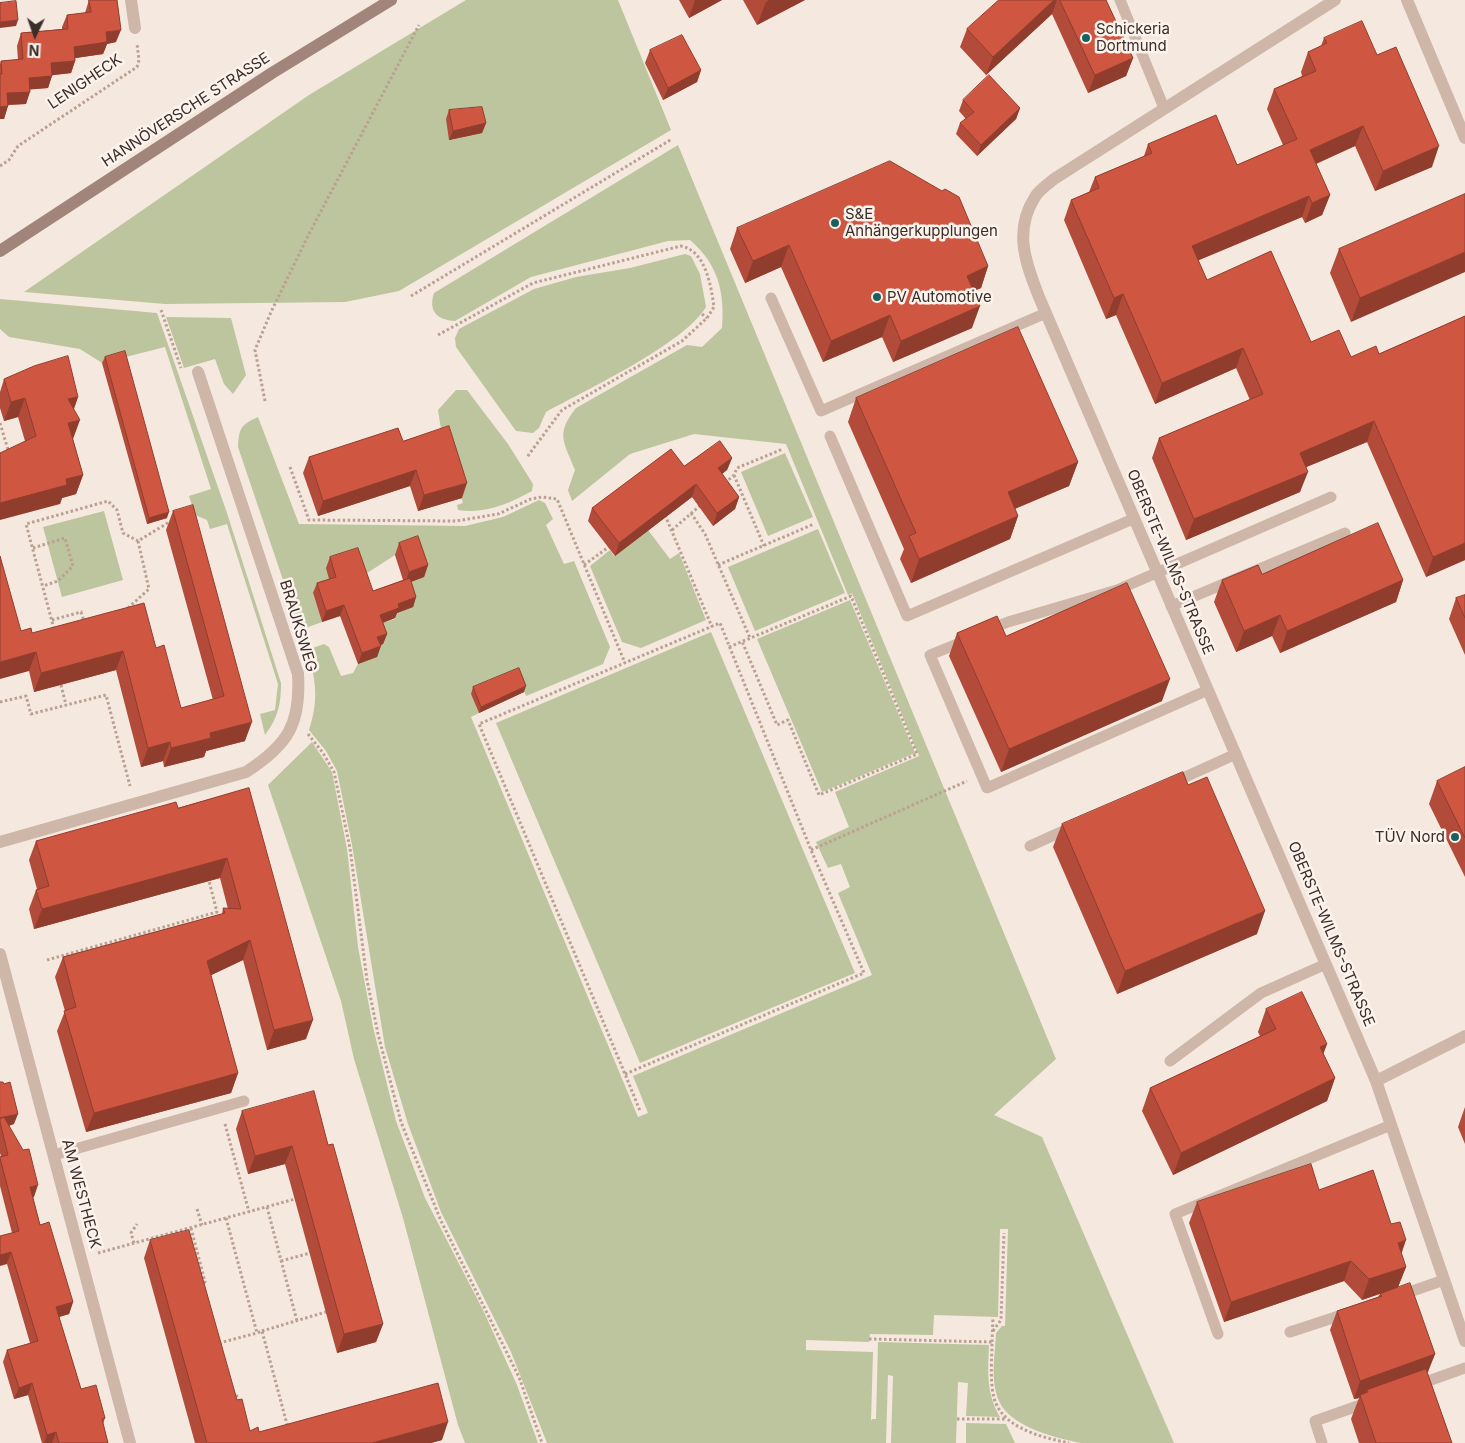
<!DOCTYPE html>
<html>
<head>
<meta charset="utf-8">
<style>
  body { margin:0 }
  #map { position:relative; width:1465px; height:1443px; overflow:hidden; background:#f5e8de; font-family:Inter,sans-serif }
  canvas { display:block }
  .north { position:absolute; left:10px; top:10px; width:50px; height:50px; -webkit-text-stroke:4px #fbf3ec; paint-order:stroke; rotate:183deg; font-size:14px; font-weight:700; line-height:20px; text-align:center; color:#3b2d29 }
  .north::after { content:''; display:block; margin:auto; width:18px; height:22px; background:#3b2d29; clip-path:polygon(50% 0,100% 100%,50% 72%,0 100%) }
</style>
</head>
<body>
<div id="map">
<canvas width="1465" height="1443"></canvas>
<div class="north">N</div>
</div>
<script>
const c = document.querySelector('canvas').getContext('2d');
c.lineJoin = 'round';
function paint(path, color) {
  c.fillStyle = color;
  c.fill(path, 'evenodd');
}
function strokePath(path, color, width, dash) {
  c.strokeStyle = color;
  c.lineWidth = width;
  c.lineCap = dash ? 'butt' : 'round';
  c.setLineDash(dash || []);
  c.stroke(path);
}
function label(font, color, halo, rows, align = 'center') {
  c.font = font + ' Inter,sans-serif';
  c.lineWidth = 5;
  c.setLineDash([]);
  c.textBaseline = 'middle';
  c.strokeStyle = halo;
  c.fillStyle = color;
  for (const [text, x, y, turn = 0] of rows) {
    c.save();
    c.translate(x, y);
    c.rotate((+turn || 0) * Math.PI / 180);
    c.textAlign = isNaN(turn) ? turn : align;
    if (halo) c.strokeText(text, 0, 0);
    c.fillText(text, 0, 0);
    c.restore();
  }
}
paint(new Path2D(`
  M466 0H618L671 130 399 291 345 302 165 304 24 292 309 95Z
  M678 145 1056 1059 994 1115 1042 1137 1174 1443C1144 1443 1111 1443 1082 1443 1057 1439 1009 1426 999 1401 990 1381 995 1354 996 1333L1002 1326H1005L1008 1229H1000L998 1317 934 1315 933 1335 870 1334 869 1342 806 1340V1350L873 1352 871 1421 872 1419H876L878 1342 989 1345C988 1372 986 1393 1000 1417L966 1416 968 1383 958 1382 956 1443H891L893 1376 888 1375 886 1443H547L511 1352 441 1212 408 1124 385 1047 352 845 337 771 326 751 309 730C319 700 316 679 307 650L324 644 329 647 341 676 353 673 358 664 377 657 376 625 395 619 405 584 424 577 414 549 395 555 361 577 313 594 322 622 300 630 238 447C239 429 240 425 258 417L299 524 465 526 503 517 539 500 545 503 553 519 546 525 564 564 574 561 610 647 603 664 526 696 517 675 471 693 479 713 471 717 638 1117 648 1113 633 1076 872 975 838 893 850 887 841 864 828 868 816 842 849 827 835 792 919 756 852 593 848 595 786 444 694 434 630 454 572 501 568 490 575 470C564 442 555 434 576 408L687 345 702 347 722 328C725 292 718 264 690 240L668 241 531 277 455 321C437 320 428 311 434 293Z
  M685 254 691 256 700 274 706 307C684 344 586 390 546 412L539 428 533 433 516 431 456 347 455 338 459 329 534 289 576 277 630 268Z
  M0 299 157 313 227 513 281 683C281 704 278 718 265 735L260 714 275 710 278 684 227 524 210 529 207 520 195 515 189 496 211 489 165 347 102 363 80 349 9 337 0 329Z
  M166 317 231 318 246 375 233 394 224 384 215 359 184 368Z
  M456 390H467L508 444 533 484 532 491C508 504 486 514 458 510L457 505 463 503 443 442 438 410Z
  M785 453 813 517 768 536 741 472Z
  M104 511 123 580 62 597 43 527Z
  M818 529 845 593 755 631 728 567Z
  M648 530 670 559 679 553 706 620 641 648 622 642 590 566 610 550 614 556Z
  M850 600 915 753 822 792 757 639Z
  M711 632 855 973 640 1063 496 723Z
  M312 742 332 772 347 849 358 947 373 1027 396 1121 425 1198 483 1310 517 1385 538 1443H465L458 1425 403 1218 354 1059 341 1001 268 785Z
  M966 1423 1006 1424 1015 1443H966Z`), '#bcc59d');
strokePath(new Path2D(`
  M0 166 9 160 18 146 137 67 139 60 137 44
  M411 296 672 139
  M161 310 181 368
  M702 314 707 318
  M438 335 533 283 681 246C706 251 711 286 714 307L707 318 682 341 562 410 527 457
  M265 401 255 350 271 312 309 234 419 25
  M0 423 9 453
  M290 467 309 520 456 521 498 514 531 499 542 497 557 499 625 663
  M734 475 764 546
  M725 483 734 475 737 468 783 449
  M691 513 705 534 750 638
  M665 515 712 627
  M672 530 702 504
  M33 548 65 538 73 566 58 581 43 586
  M584 565 610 546
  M718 565 814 524
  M128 608 149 589 138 541
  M52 620 81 612 84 621
  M54 629 26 524 108 501 117 510 123 533 138 541 171 521
  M729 647 851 596 917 754 819 795 788 720 777 725 742 641
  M61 685 66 705
  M0 702 26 696 31 714 106 695 130 786
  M308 734 323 753 334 772 350 848 367 980 378 1034 401 1122 441 1221 519 1377 542 1443
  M811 850 967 781
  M47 960 217 912 208 877
  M625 1074 864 973 811 850 720 623 479 724 625 1074 640 1111
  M225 1124 249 1212
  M267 1207 297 1321
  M197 1209 202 1225
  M226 1218 257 1333 262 1331 288 1428
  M191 1228 205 1282 200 1284
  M134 1243 131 1233 137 1224
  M98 1253 295 1199
  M281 1261 310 1253
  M262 1331 326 1312
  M993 1331 1001 1320 1004 1233
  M869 1339 992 1342C992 1358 990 1376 993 1393 998 1427 1040 1437 1069 1443
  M992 1342 993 1317
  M219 1343 257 1333
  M233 1394 236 1393 238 1403
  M957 1419H1006`), '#baa093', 3, [2.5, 2.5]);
strokePath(new Path2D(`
  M1120 0 1164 108
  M771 298 821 411 1046 313
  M830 436 907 616 1133 519
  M1171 606 1345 533
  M988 630 1008 622 1117 590 1331 497
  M967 640 930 655 987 788 1208 690
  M1172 783 1236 754
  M1030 846 1072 827
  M1170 1061 1261 993 1326 964
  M54 1155 244 1101
  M1398 1296 1444 1280
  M1290 1332 1348 1313
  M1218 1334 1175 1214 1391 1125
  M1417 1385 1465 1368
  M1322 1443 1315 1421 1369 1402`), '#ceb6a9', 11);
strokePath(new Path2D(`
  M131 0 135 28
  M1335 0 1054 179C1048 184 1039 190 1035 197 1013 231 1026 264 1039 297L1376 1081 1465 1036
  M1407 0 1465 138
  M0 842 246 772C288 745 301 724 298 674L198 372
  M0 954 130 1443
  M1376 1081 1465 1341`), '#ceb6a9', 12);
strokePath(new Path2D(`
  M0 251 272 73 391 0`), '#a2857a', 12);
paint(new Path2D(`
  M89 0 116 42 107 44 103 54 75 58V61L71 73 52 75 48 88 30 89 26 104 8 105 4 119H0V64L1 61 18 60 17 46 21 33 62 29V27L67 15 85 13Z
  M679 0H722L689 18Z
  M743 0H805L757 25Z
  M999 0H1106L1133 58 1126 76 1088 93 1052 14 986 75 960 47 967 29Z
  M1324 38 1377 55 1432 167 1375 191 1355 146 1316 164 1330 195 1322 215 1305 223 1302 217 1198 260 1207 280 1311 342 1351 357 1379 354 1465 316V560L1426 577 1367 442 1306 467 1300 492 1186 540 1152 458 1159 438 1250 400 1236 368 1155 404 1116 315 1106 319 1064 220 1071 200 1089 192 1095 177 1144 156 1148 144 1237 165 1283 145 1267 109 1274 89 1302 76 1301 72 1308 52 1321 46Z
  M650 50 701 70 697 82 663 100 645 63Z
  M963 100 1020 108 1016 119 977 156 956 134 960 123 966 119 959 111Z
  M449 110 486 123 482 133 449 140 446 119Z
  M1465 194 1351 322 1330 273 1339 249Z
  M737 228 988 266 981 288 974 291 972 328 893 362 882 337 823 362 781 267 745 283 730 249Z
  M105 357 167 518 147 524 102 363Z
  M4 379 78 397 74 409 73 439 83 475 76 494 62 498 60 504 25 441 18 417 4 421 0 408V392Z
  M856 398 1078 462 1069 486 1015 509 1018 516 1010 539 911 583 900 559 904 549 848 422Z
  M403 441 462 498 418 511 410 486 318 516 303 473 309 457Z
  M732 458 727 470 722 474 739 497 735 509 713 526 692 497 615 556 588 521 592 508 684 466Z
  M173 511 245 741 206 751 204 757 164 767 163 761 141 767 116 670 34 692 29 671 21 631 32 633 156 648 181 708 213 700 166 530Z
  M399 543 428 565 424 577 411 582 416 597 413 607 397 613 395 618 383 623 387 634 383 644 380 645 377 657 358 664 340 616 322 622 313 593 317 583 329 579 326 568 330 557 373 591 403 580 395 555Z
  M1262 574 1403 580 1396 602 1280 653 1272 636 1236 652 1214 602 1222 580Z
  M1465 595V655L1449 619 1456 598Z
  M957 633 1006 636 1162 701 1001 772 949 656Z
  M473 687 524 692 479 713 471 694Z
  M1465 767V877L1429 804 1437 781Z
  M249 788 306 1039 267 1050 243 960 211 975 238 1073 231 1093 86 1132 57 1031 65 1011 55 977 63 957 222 914 223 908 228 909 220 878 34 929 29 909 36 890 37 889 29 860 36 841 178 808Z
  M1062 824 1257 934 1117 994 1053 847Z
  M1266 1009 1327 1044 1323 1053 1335 1078 1327 1101 1173 1175 1142 1111 1150 1088 1260 1036 1258 1032Z
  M0 1082 14 1124 9 1126 34 1197H33L40 1225 73 1302 69 1314 59 1317 81 1389 105 1418 103 1424 108 1443H42L28 1395 14 1399 3 1362 7 1350 30 1343 7 1264 12 1233 0 1186V1157L1 1156 0 1153Z
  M1465 1107V1144L1458 1127Z
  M242 1111 328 1145 383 1324 376 1342 337 1353 285 1164 248 1174 236 1129Z
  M1319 1190 1401 1254 1406 1267 1398 1287 1435 1354 1427 1372 1452 1443H1359L1351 1419 1359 1398 1354 1399 1330 1330 1337 1311 1378 1297 1380 1294 1362 1300 1344 1281 1224 1322 1189 1223 1197 1202Z
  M150 1240 237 1400 250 1431 259 1432 442 1440 431 1443H195L144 1258Z`), '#b24b39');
paint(new Path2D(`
  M695 0H722L689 18Z
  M769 0H805L757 25 766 2Z
  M1054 0H1057L1052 14 986 75 993 57Z
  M18 20 16 26 0 28V22Z
  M121 30 116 42 107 44 103 54 69 59 74 47 106 32Z
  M1133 58 1126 76 1088 93 1095 75Z
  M75 61 71 73 46 76 51 63Z
  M701 70 697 82 663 100 668 88Z
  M52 76 48 88 25 90 29 78Z
  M30 92 26 104 2 105 7 93Z
  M8 106 4 119H0V107Z
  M1020 108 1016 119 977 156 981 145Z
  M486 123 482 133 449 140 453 131Z
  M1363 126 1355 146 1302 170 1310 150Z
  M1439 146 1432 167 1375 191 1383 171Z
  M1330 195 1322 215 1305 223 1312 203Z
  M1309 196 1302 217 1185 266 1192 246Z
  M789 245 781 267 745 283 753 261Z
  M1465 252V272L1351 322 1360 298Z
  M988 266 981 288 959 297 967 276Z
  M1123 294 1116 315 1106 319 1114 298Z
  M980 306 972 328 893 362 901 341Z
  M890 315 882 337 823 362 831 341Z
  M1243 348 1236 368 1155 404 1162 383Z
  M78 397 71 416 68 399Z
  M25 398 18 417 4 421 11 402Z
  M80 420 73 439 68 423Z
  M1374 421 1367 442 1292 473 1300 453Z
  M732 458 727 470 713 481 718 468Z
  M1078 462 1069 486 999 515 1008 492Z
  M416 470 410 486 318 516 323 501Z
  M1308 472 1300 492 1186 540 1194 519Z
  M83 475 76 494 62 498 60 504 0 520V503L66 479Z
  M467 483 462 498 418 511 424 495Z
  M696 484 692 497 615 556 619 543Z
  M739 497 735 509 713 526 717 513Z
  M169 512 167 518 147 524 149 518Z
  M1018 516 1010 539 911 583 919 559Z
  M1465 543V560L1426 577 1433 557Z
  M428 565 424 577 405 584 409 572Z
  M1403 580 1396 602 1280 653 1287 631Z
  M416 597 413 607 397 613 395 618 376 625 380 615 398 604Z
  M344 605 340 616 322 622 326 611Z
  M1280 615 1272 636 1236 652 1244 631Z
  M387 634 383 644 374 648 377 637Z
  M381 646 377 657 358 664 362 653Z
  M123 651 116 670 34 692 41 673Z
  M36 652 29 671 0 679V662Z
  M1170 679 1162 701 1001 772 1009 749Z
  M526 686 524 692 479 713 481 707Z
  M252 722 245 741 206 751 204 757 164 767 171 748 210 733Z
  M170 742 163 761 141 767 148 748Z
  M227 858 220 878 34 929 42 909Z
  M1265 911 1257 934 1117 994 1125 971Z
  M250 940 243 960 199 981 207 961Z
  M313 1020 306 1039 267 1050 274 1030Z
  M1327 1044 1319 1066 1320 1047Z
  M238 1073 231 1093 86 1132 94 1113Z
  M1335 1078 1327 1101 1173 1175 1181 1153Z
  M18 1114 14 1124 1 1127 0 1118Z
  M292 1146 285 1164 248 1174 255 1156Z
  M38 1185 34 1197 26 1199 30 1187Z
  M1406 1240 1399 1261 1398 1243Z
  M11 1252 7 1264 0 1266V1255Z
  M1351 1261 1344 1281 1224 1322 1231 1302Z
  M1406 1267 1398 1287 1362 1300 1369 1279Z
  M73 1302 69 1314 52 1319 56 1307Z
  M383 1324 376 1342 337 1353 344 1334Z
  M1435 1354 1428 1372 1367 1394 1368 1392 1367 1390 1365 1395H1360L1359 1398 1354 1399 1360 1381Z
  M32 1383 28 1395 14 1399 19 1388Z
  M448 1422 442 1440 431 1443H372Z
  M56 1432 52 1443H44L47 1435Z`), '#913d2e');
const building = new Path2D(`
  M89 0H117L121 30 106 32 107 42 74 47 75 61 51 63 52 76 29 78 30 92 7 93 8 106 0 107V74H2L1 61 23 59 21 33 68 29 67 15 91 12Z
  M999 0H1054L993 57 967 29Z
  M1060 0H1106L1133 58 1095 75Z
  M16 1 18 20 0 22V3Z
  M1362 21 1377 55 1396 47 1439 146 1383 171 1363 126 1310 150 1330 195 1312 203 1309 196 1192 246 1207 280 1271 251 1311 342 1339 330 1351 357 1376 346 1379 354 1465 316V543L1433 557 1374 421 1300 453 1308 472 1194 519 1159 438 1263 394 1243 348 1162 383 1123 294 1114 298 1071 200 1099 188 1095 177 1152 153 1148 144 1216 115 1237 165 1297 139 1274 89 1316 71 1308 52 1327 43 1324 38Z
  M682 35 701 70 668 88 650 50Z
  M989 75 1020 108 981 145 960 123 974 112 963 100Z
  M482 107 486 123 453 131 449 110Z
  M890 161 942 191 945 189 959 197 988 266 967 276 980 306 901 341 890 315 831 341 789 245 753 261 737 228Z
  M1465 194V252L1360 298 1339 249Z
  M1018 327 1078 462 1008 492 1018 516 919 559 909 536 916 533 856 398Z
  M125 351 169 512 149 518 105 357Z
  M68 356 78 397 68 399 80 420 68 423 83 475 66 479 67 485 0 503V453L36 436 25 398 11 402 4 379 34 366Z
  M449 426 467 483 424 495 416 470 323 501 309 457 398 428 403 441Z
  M720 441 732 458 718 468 739 497 717 513 696 484 619 543 592 508 671 449 684 466Z
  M193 505 252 722 210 733 211 738 171 748 170 742 148 748 123 651 41 673 36 652 0 662V556L21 631 31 628 32 633 144 603 156 648 164 645 181 708 224 696 173 511Z
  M1378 523 1403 580 1287 631 1280 615 1244 631 1222 580 1258 565 1262 574Z
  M418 536 428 565 409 572 399 543Z
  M358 548 373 591 410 578 416 597 398 604 399 608 380 615 387 634 377 637 381 646 362 653 344 605 326 611 317 583 336 577 330 557Z
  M1127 583 1170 679 1009 749 957 633 997 616 1006 636Z
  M1465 595V618L1456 598Z
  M519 668 526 686 481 707 473 687Z
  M1465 767V838L1437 781Z
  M1183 772 1188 785 1207 777 1265 911 1125 971 1062 824Z
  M249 788 313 1020 274 1030 250 940 207 961 238 1073 94 1113 64 1011 76 1007 63 957 225 913 223 908 241 909 227 858 42 909 36 890 49 886 36 841 176 802 178 808Z
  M1302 992 1327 1044 1320 1047 1335 1078 1181 1153 1150 1088 1276 1029 1266 1009Z
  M0 1082H3L4 1084 10 1082 18 1114 0 1118Z
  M314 1091 328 1145 333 1144 383 1324 344 1334 292 1146 255 1156 242 1111Z
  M4 1117 23 1150 29 1149 38 1185 30 1187 40 1225 49 1222 73 1302 56 1307 81 1389 96 1385 105 1418 102 1419 108 1443H59L56 1432 47 1435 32 1383 19 1388 7 1350 38 1341 11 1252 0 1255V1236L19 1231 0 1158V1157L8 1155 0 1122V1119Z
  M1311 1164 1319 1190 1373 1170 1391 1224 1400 1222 1406 1240 1398 1243 1406 1267 1369 1279 1351 1261 1231 1302 1197 1202Z
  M189 1230 237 1400 242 1399 250 1431 258 1427 259 1432 438 1383 448 1422 372 1443H207L150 1240Z
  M1410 1283 1435 1354 1360 1381 1337 1311 1382 1296 1380 1294Z
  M1426 1369 1452 1443H1376L1360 1395 1368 1392 1367 1390Z`);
paint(building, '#cf5742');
strokePath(building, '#913d2e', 1);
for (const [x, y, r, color] of [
  [1086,38,5,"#1b605e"],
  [835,223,5,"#1b605e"],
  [877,297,5,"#1b605e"],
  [1455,837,5,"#1b605e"]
]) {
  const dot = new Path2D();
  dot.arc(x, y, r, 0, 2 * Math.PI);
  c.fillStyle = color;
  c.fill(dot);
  strokePath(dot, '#fbf3ec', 2);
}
label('15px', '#3b2d29', '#fbf3ec', [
  ["Schickeria",1096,29],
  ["Dortmund",1096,46],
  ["S&E",845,214],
  ["Anhängerkupplungen",845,231],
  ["PV Automotive",887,297],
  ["TÜV Nord",1445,837,"right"]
], 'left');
label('15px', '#3b2d29', '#fbf3ec', [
  ["LENIGHECK",85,82,-34],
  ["HANNÖVERSCHE STRASSE",186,110,-33],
  ["OBERSTE-WILMS-STRASSE",1170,562,67],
  ["BRAUKSWEG",298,626,73],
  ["OBERSTE-WILMS-STRASSE",1331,934,67],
  ["AM WESTHECK",81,1194,75]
]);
</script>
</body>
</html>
